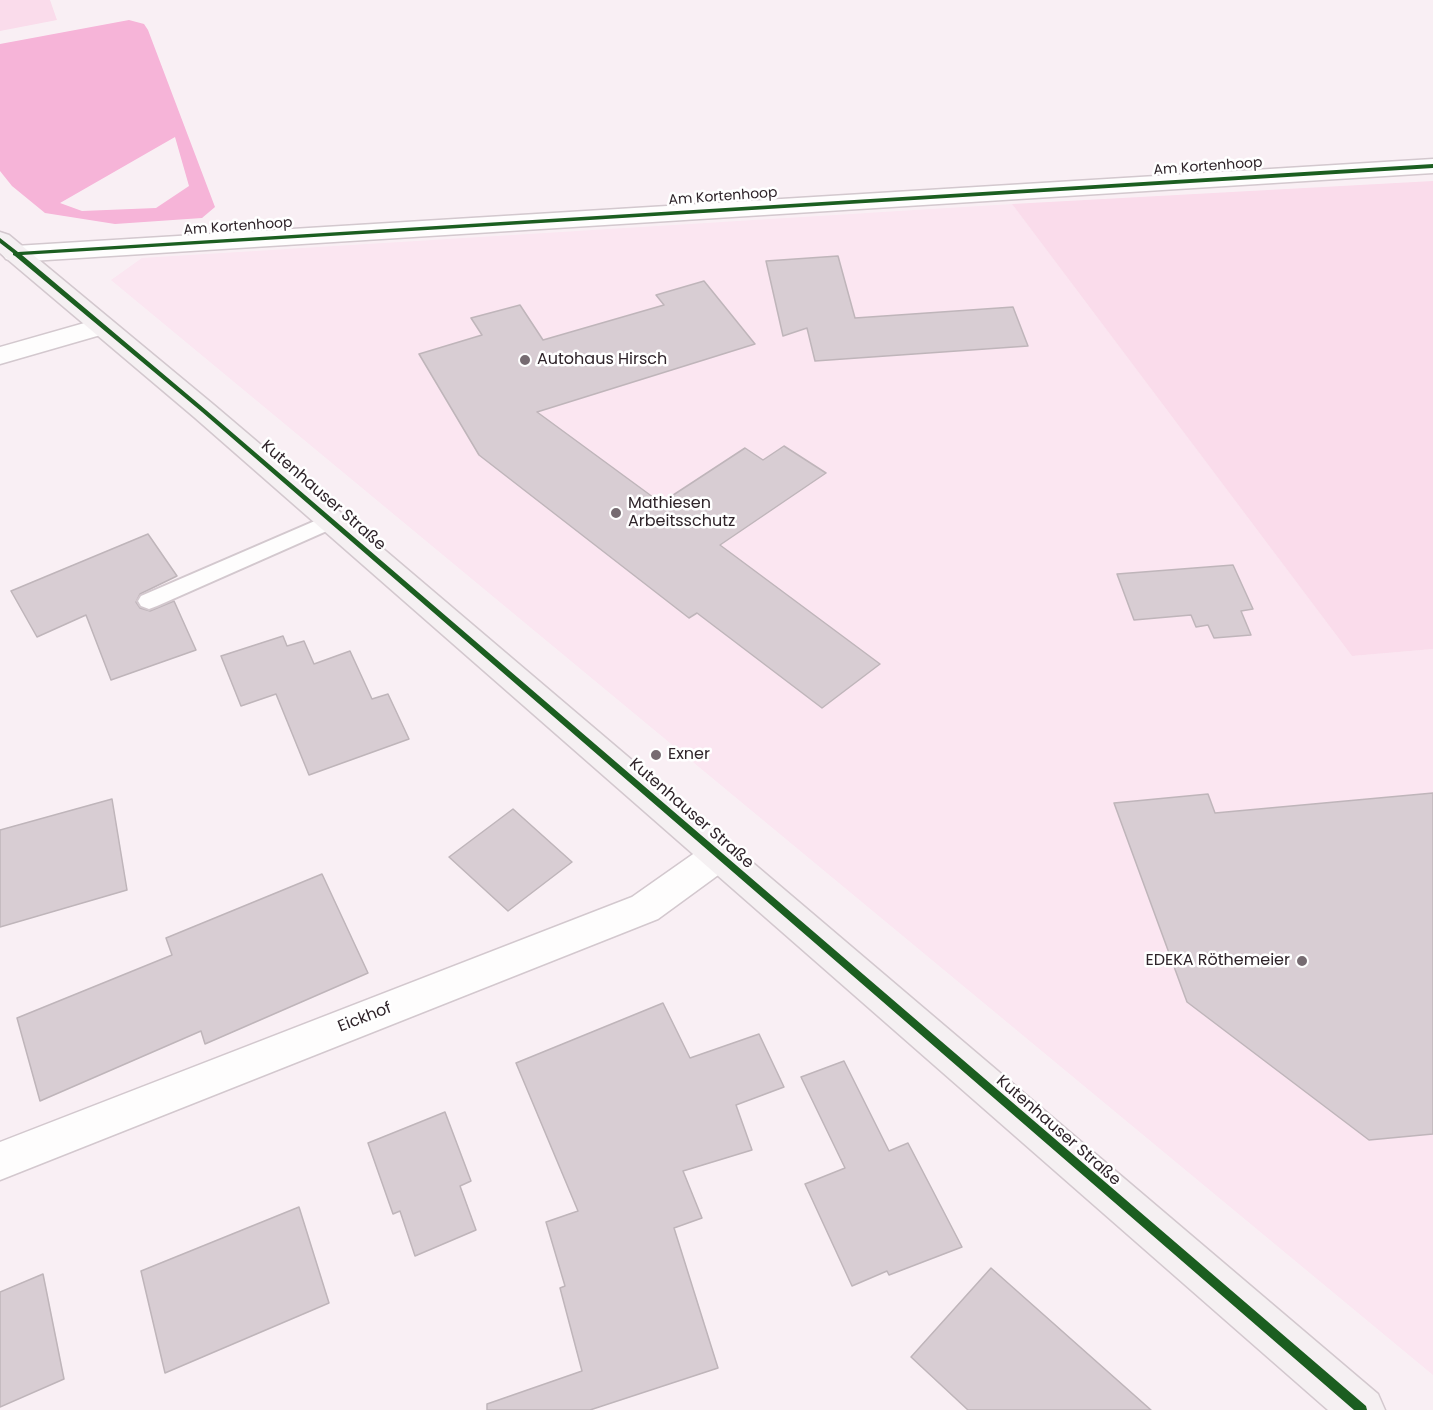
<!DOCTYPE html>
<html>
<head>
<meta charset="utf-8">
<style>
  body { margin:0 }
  canvas { display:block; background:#f9eff4 }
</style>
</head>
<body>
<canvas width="1433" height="1410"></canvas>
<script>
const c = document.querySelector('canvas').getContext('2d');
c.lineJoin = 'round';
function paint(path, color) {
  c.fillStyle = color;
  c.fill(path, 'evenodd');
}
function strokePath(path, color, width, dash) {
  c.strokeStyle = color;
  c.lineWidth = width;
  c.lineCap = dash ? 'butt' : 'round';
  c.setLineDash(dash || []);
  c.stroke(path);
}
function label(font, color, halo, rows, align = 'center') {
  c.font = font + ' Poppins,sans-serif';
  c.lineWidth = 5;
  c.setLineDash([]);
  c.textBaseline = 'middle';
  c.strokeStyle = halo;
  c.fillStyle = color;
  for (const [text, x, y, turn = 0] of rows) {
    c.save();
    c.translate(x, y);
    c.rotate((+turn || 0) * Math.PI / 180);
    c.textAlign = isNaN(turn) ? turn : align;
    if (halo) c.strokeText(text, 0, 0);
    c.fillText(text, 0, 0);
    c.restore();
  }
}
paint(new Path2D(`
  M1012 204 1352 656 1433 649V1375L111 280 142 258Z`), '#fbe6f1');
paint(new Path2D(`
  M0 0H50L57 20 0 31Z
  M1433 181V649L1352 656 1012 204Z`), '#fadceb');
paint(new Path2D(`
  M129 20 144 24 148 30 215 207 202 218 115 224 45 213 12 186 0 171V44ZM175 137 189 186 156 208 82 211 60 203Z`), '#f6b4d8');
const building = new Path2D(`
  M838 256 855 318 1013 307 1028 346 815 361 807 328 783 336 766 261Z
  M704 281 755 344 537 412 661 503 745 448 763 460 784 446 826 473 720 545 880 664 822 708 697 613 689 618 479 455 419 354 482 335 471 318 520 305 543 340 664 305 656 295Z
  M148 534 177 576 140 594 136 602 140 608 150 611 174 601 196 650 111 680 86 615 37 637 11 591Z
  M1233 565 1253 609 1241 611 1251 635 1214 638 1208 625 1196 627 1191 615 1134 620 1117 574Z
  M283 636 287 646 304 641 314 664 350 651 372 699 388 694 409 739 309 775 276 694 241 706 221 656Z
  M1433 793V1134L1369 1140 1187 1002 1114 803 1208 794 1215 813Z
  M112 799 127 890 0 927V830Z
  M513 809 572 862 508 911 449 857Z
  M322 874 368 973 205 1044 201 1031 40 1101 17 1018 172 955 166 938Z
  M663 1003 690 1058 759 1034 784 1087 736 1105 752 1150 683 1171 702 1218 674 1228 718 1368 590 1410H487V1404L582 1371 560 1288 565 1286 546 1222 578 1211 516 1063Z
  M844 1061 889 1151 908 1143 962 1247 889 1275 887 1271 852 1286 805 1184 845 1168 801 1077Z
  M445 1112 471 1181 460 1186 476 1230 415 1256 400 1211 393 1214 368 1143Z
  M299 1207 329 1303 165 1373 141 1271Z
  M991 1268 1151 1410H968L911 1357Z
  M43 1274 64 1379 0 1407V1292Z`);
paint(building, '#d8cdd3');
strokePath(building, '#bfb5ba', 1.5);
const lane = new Path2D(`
  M331 514 338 516 341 521 338 526 157 606 149 609 141 606 138 601 141 596Z`);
const street = new Path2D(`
  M1433 159V173L15 262 6 259 2 254 6 249 15 246Z
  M102 318 111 320 115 326 111 332 0 364V347Z
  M719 840 732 845 737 855 732 865 658 919 0 1180V1142L632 897 706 845Z`);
const secondary = new Path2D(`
  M0 232 9 235 214 405 1378 1394 1385 1410H1328L194 417 0 253Z`);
strokePath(lane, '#d3c8ce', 4);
strokePath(street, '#d3c8ce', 3);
strokePath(secondary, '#d3c8ce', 3);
paint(lane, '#fefdfd');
paint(street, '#fefdfd');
paint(secondary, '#f5f0f2');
paint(new Path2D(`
  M1433 164V168L22 255 206 410 1366 1406 1367 1410H1354L202 412 15 256 13 255V253L0 243V238L18 252Z`), '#1b5e20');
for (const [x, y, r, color] of [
  [525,360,6,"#766b71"],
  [616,513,6,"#766b71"],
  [656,755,6,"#766b71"],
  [1302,961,6,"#766b71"]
]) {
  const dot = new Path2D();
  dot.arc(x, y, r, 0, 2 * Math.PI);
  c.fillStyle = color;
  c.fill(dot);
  strokePath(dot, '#fff', 2);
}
label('14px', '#2f242a', '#fff', [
  ["Am Kortenhoop",1208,167,-4],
  ["Am Kortenhoop",723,197,-4],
  ["Am Kortenhoop",238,227,-4]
]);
label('16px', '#2f242a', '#fff', [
  ["Autohaus Hirsch",537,360],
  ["Mathiesen",628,504],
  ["Arbeitsschutz",628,522],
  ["Exner",668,755],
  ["EDEKA Röthemeier",1290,961,"right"]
], 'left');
label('16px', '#2f242a', '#fff', [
  ["Kutenhauser Straße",323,496,41],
  ["Kutenhauser Straße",691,814,41],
  ["Eickhof",365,1018,-21],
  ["Kutenhauser Straße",1058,1131,41]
]);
</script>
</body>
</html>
